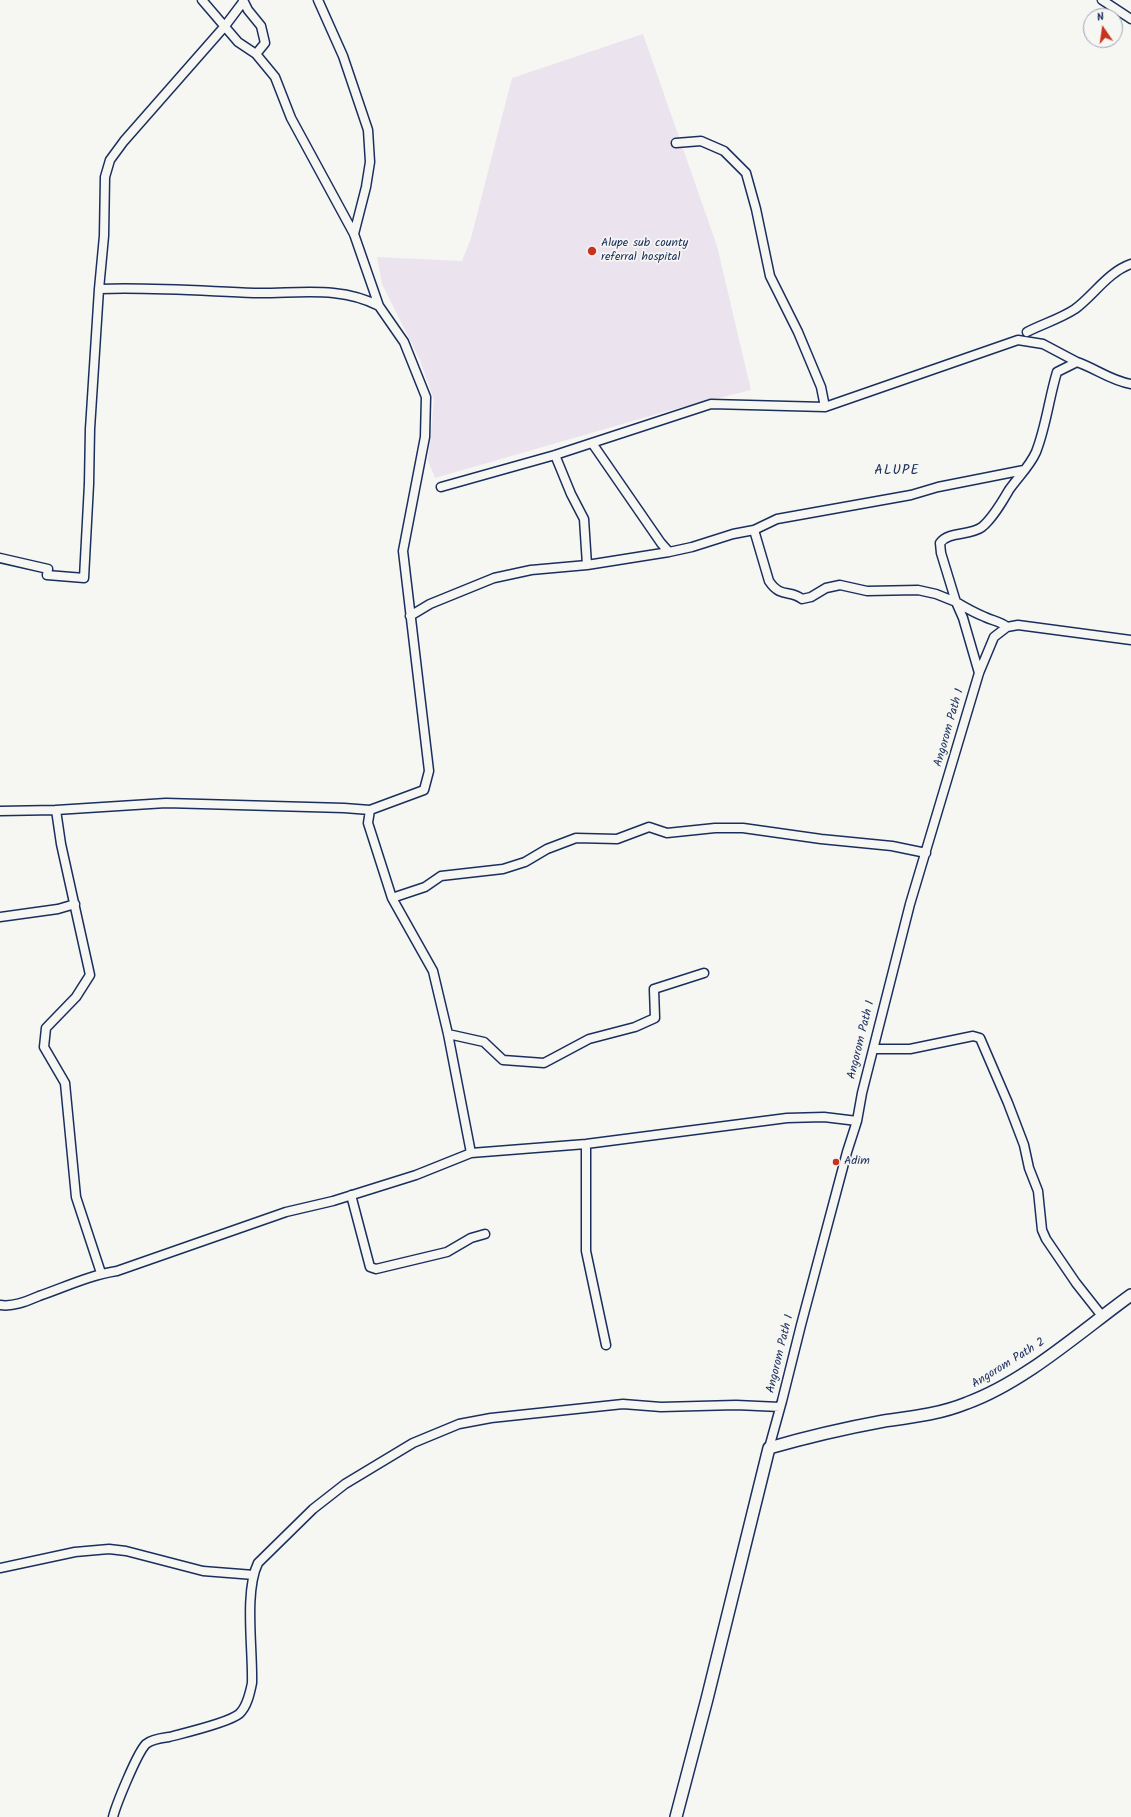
<!DOCTYPE html>
<html>
<head>
<meta charset="utf-8">
<style>
  body { margin:0 }
  #map { position:relative; width:1131px; height:1817px; overflow:hidden; background:#f6f6f2; font-family:Kalam,sans-serif }
  canvas { display:block }
  .north { position:absolute; left:1083px; top:8px; width:40px; height:40px; box-sizing:border-box; background:#f6f6f2; border:1px solid #9ea6b7; border-radius:50%; rotate:347deg; font-size:11px; font-weight:700; line-height:16px; text-align:center; color:#1b2f5e }
  .north::after { content:''; display:block; margin:auto; width:14px; height:18px; background:#c8321e; clip-path:polygon(50% 0,100% 100%,50% 72%,0 100%) }
</style>
</head>
<body>
<div id="map">
<canvas width="1131" height="1817"></canvas>
<div class="north">N</div>
</div>
<script>
const c = document.querySelector('canvas').getContext('2d');
c.lineJoin = 'round';
function paint(path, color) {
  c.fillStyle = color;
  c.fill(path, 'evenodd');
}
function strokePath(path, color, width, dash) {
  c.strokeStyle = color;
  c.lineWidth = width;
  c.lineCap = dash ? 'butt' : 'round';
  c.setLineDash(dash || []);
  c.stroke(path);
}
function label(font, color, halo, rows, align = 'center') {
  c.font = font + ' Kalam,sans-serif';
  c.lineWidth = 3.5;
  c.setLineDash([]);
  c.textBaseline = 'middle';
  c.strokeStyle = halo;
  c.fillStyle = color;
  for (const [text, x, y, turn = 0] of rows) {
    c.save();
    c.translate(x, y);
    c.rotate((+turn || 0) * Math.PI / 180);
    c.textAlign = isNaN(turn) ? turn : align;
    if (halo) c.strokeText(text, 0, 0);
    c.fillText(text, 0, 0);
    c.restore();
  }
}
paint(new Path2D(`
  M643 34 717 246 751 390 671 410 435 478 428 461 434 400 420 360 382 284 377 257 462 261 471 238 512 78Z`), '#ebe4ef');
const street = new Path2D(`
  M202 0 238 42 256 54 275 77 291 118 354 234 379 306 404 342 426 397 425 437 403 551 429 771 424 790 370 810 368 823 392 898 433 971 448 1034 471 1153 586 1144 787 1118 824 1117 857 1121
  M243 0 248 10 261 26 265 43 256 54
  M318 0 343 56 368 130 370 162 366 187 354 234
  M1102 0 1131 19
  M676 143 701 141 724 151 746 173 756 209 770 276 798 332 821 387 825 407
  M99 289C151 287 202 291 254 293 296 294 340 285 379 306
  M1027 332C1042 324 1060 319 1075 309 1094 295 1108 272 1131 264
  M592 443 661 543 669 552
  M555 455 571 494 584 519 587 565
  M441 487 555 455 711 404 825 407 1018 340 1043 344 1077 362
  M754 530 777 519 911 495 938 487 1024 470
  M0 558 48 569 47 575 84 578 89 484 90 429 99 289 104 236 105 177 110 160 124 141 225 26 243 2
  M410 616 430 604 494 578 531 570 587 565 669 552 692 547 733 534 754 530 769 581C781 599 790 589 802 599L811 597 826 588 840 585 867 591 918 590 936 594 956 602 963 618 979 673
  M1007 627C1000 621 993 621 985 617 975 613 966 608 956 602L941 553 940 543C949 531 970 536 982 527 993 518 1002 502 1009 490 1018 477 1030 466 1036 452 1046 427 1049 398 1057 372L1077 362C1095 368 1111 381 1131 384
  M56 810 61 844 90 975 76 997 46 1028 44 1047 65 1083 76 1197 101 1273
  M0 811 56 810 166 803 344 808 370 810
  M392 898 425 887 441 876 503 869 525 862 547 849 576 838 617 839 649 827 667 833 715 828H743L821 839 892 846 926 853
  M0 917 58 909 75 904
  M448 1034 484 1042 503 1060 544 1063 589 1039 635 1027 655 1018 654 989 704 973
  M874 1049H910L973 1036 980 1038 1008 1103 1024 1145 1029 1168 1038 1191 1042 1230 1046 1239 1076 1283 1102 1316
  M586 1144V1251L606 1345
  M351 1195 370 1267 376 1269 447 1252 471 1238 485 1234
  M0 1305C14 1307 27 1301 39 1296 65 1287 90 1275 117 1271L286 1212 333 1201 416 1175 471 1153
  M769 1448 782 1401 801 1325 847 1152 857 1121 862 1093 910 904 979 673 994 637 1007 627 1018 625 1131 640
  M0 1568 75 1552 109 1549 126 1551 203 1571 254 1575
  M113 1817C116 1805 137 1753 146 1744 152 1739 162 1738 169 1737 184 1733 228 1723 239 1714 247 1707 250 1693 252 1683 253 1649 244 1592 258 1563L313 1509 345 1484 413 1443 459 1424 491 1418 623 1404 661 1407 736 1405 780 1407`);
const secondary = new Path2D(`
  M676 1817 707 1699 769 1448C807 1437 846 1428 884 1421 913 1417 940 1414 967 1403 1025 1382 1081 1331 1131 1295`);
strokePath(street, '#1b2f5e', 11);
strokePath(secondary, '#1b2f5e', 14);
strokePath(street, '#f6f6f2', 8);
strokePath(secondary, '#f6f6f2', 11);
for (const [x, y, r, color] of [
  [592,251,5,"#c8321e"],
  [836,1162,4,"#c8321e"]
]) {
  const dot = new Path2D();
  dot.arc(x, y, r, 0, 2 * Math.PI);
  c.fillStyle = color;
  c.fill(dot);
  strokePath(dot, '#f6f6f2', 1.5);
}
label('12px', '#1b2f5e', '#f6f6f2', [
  ["Alupe sub county",601,244],
  ["referral hospital",601,258],
  ["Adim",844,1162]
], 'left');
label('12px', '#1b2f5e', '#f6f6f2', [
  ["Angorom Path 1",950,728,-74],
  ["Angorom Path 1",862,1040,-76],
  ["Angorom Path 1",781,1354,-76],
  ["Angorom Path 2",1009,1364,-32]
]);
c.letterSpacing = '1px';
label('14px', '#1b2f5e', '#f6f6f2', [
  ["ALUPE",897,472]
]);
c.letterSpacing = '0px';
</script>
</body>
</html>
